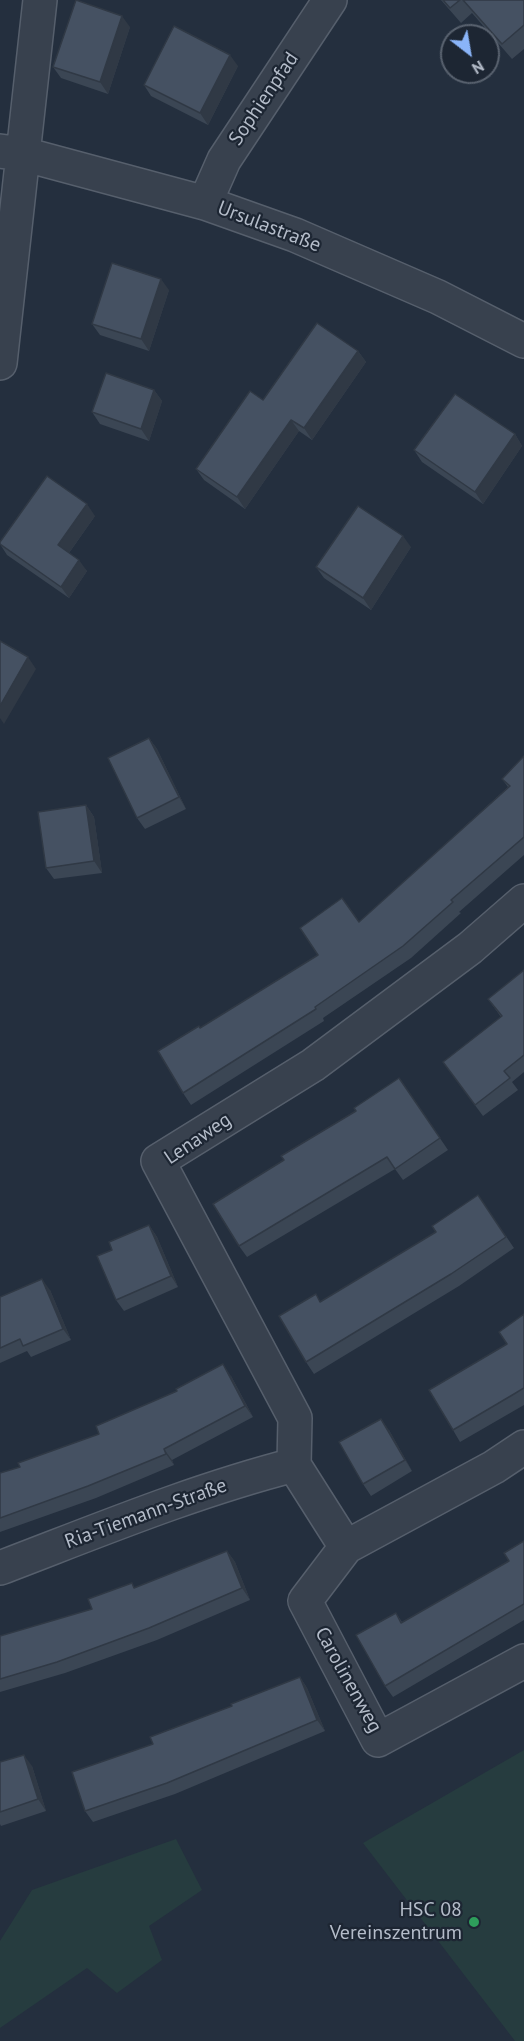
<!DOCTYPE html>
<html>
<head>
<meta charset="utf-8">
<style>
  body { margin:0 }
  #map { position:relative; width:524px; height:2041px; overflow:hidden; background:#242f3e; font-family:"PT Sans",sans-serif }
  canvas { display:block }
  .north { position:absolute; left:440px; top:24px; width:60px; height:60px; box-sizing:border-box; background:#1d2633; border:2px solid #59626f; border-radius:50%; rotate:149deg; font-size:16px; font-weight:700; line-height:24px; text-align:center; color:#b4bcc9 }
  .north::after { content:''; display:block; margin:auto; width:21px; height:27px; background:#8ab4f8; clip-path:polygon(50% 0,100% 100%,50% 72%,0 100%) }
</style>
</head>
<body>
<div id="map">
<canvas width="524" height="2041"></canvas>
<div class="north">N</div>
</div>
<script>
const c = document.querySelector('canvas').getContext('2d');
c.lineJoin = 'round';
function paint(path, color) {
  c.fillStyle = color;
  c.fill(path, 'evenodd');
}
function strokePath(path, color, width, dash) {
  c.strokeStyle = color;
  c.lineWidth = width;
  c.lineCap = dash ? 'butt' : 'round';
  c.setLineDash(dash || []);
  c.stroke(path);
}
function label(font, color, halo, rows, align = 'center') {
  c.font = font + ' "PT Sans",sans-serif';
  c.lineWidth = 4.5;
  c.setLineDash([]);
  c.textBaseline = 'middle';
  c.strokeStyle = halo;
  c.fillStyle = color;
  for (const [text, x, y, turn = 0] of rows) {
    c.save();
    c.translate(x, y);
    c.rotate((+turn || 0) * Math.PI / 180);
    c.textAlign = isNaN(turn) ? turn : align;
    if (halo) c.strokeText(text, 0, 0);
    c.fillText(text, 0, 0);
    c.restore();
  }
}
paint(new Path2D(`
  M524 1750V2041H515L363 1843Z
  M176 1839 202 1890 149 1926 162 1960 117 1993 87 1968 0 2028V1941L32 1890Z`), '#263c3f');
const street = new Path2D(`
  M0 151 23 154 205 203 295 235 438 297 524 341
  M205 203 224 160 330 0
  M0 363 40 0
  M524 1447 494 1467 346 1547 305 1601 378 1740 524 1661
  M346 1547 294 1465 295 1418 158 1161 313 1065 470 948 524 901
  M0 1568C97 1531 193 1491 294 1465`);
strokePath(street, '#565f6c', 36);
strokePath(street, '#38414e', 33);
paint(new Path2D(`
  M441 0H524V49L512 59 472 13 461 23Z
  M130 27 108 94 61 78 53 67Z
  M238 66 208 125 151 96 144 85Z
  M169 290 149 351 100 335 92 324Z
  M358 351 366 362 312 440 299 431 245 509 204 480 196 469 263 400Z
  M154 390 162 401 149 441 100 424 92 412Z
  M515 434 522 446 483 504 422 462 414 450Z
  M95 516 69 553 87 571 69 598 7 555 0 544Z
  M411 547 371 610 324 578 316 567Z
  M149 738 157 749 186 809 145 829 137 818Z
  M524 756V855L459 912 461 913 411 958 323 1018 324 1021 191 1105 183 1093 200 1028 318 955 359 922 508 787 502 779Z
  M86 805 94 817 102 873 54 879 46 868Z
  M524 970V1072L512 1082 518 1090 483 1116 451 1073 501 1017 488 999Z
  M399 1078 448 1150 403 1180 395 1169 247 1257 239 1246 284 1160 356 1111Z
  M478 1195 514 1248 459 1286 314 1374 306 1362 321 1301 436 1232Z
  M149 1225 157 1237 178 1287 124 1311 116 1300 112 1250Z
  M50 1290 71 1340 31 1357 27 1351 0 1363V1297Z
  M524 1314V1405L460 1442 453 1430 507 1344Z
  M231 1376 253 1417 172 1460 174 1465 96 1498 0 1532V1473L20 1467 99 1434Z
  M389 1430 412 1471 371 1496 363 1484Z
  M524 1541V1620L393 1697 385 1686 396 1613 402 1622 509 1561Z
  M227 1551 235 1562 250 1600 157 1640 65 1673 0 1692V1636L92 1609 135 1588Z
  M300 1677 307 1688 325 1731 175 1794 93 1822 85 1811 153 1744 232 1706Z
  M0 1762 32 1766 46 1811 1 1826 0 1824Z`), '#3b4654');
paint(new Path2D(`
  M122 16 130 27 108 94 100 82Z
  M230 55 238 66 208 125 200 113Z
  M161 279 169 290 149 351 141 339Z
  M358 351 366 362 312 440 304 428Z
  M154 390 162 401 149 441 141 429Z
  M291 420 299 431 245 509 237 497Z
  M515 434 522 446 483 504 475 492Z
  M87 504 95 516 66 557 58 545Z
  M403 536 411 547 371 610 363 598Z
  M79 560 87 571 69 598 61 587Z
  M28 657 36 669 4 724 0 718V706Z
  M149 738 157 749 186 809 179 797Z
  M86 805 94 817 102 873 94 861Z
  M149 1225 157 1237 178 1287 171 1276Z
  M42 1279 50 1290 71 1340 63 1329Z
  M223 1364 231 1376 253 1417 245 1406Z
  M381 1419 389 1430 412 1471 405 1460Z
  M164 1449 172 1460 174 1465 166 1454Z
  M227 1551 235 1562 250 1600 242 1588Z
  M300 1677 307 1688 325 1731 317 1720Z
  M24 1755 32 1766 46 1811 38 1799Z`), '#303945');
const building = new Path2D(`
  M76 0 122 16 100 82 53 67Z
  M443 0H460L450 8Z
  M463 0H524V25L502 44Z
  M174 26 230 55 200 113 144 85Z
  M112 263 161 279 141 339 92 324Z
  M317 323 358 351 304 428 291 420 237 497 196 469 250 391 263 400Z
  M106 373 154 390 141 429 92 412Z
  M455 394 515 434 475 492 414 450Z
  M47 476 87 504 58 545 79 560 61 587 0 544V542Z
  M358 506 403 536 363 598 316 567Z
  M0 641 28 657 0 706Z
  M149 738 179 797 137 818 108 758Z
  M524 756V837L451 900 453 902 403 946 315 1007 316 1009 183 1093 158 1051 199 1026 200 1028 318 955 300 928 342 898 359 922 510 786 502 779Z
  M86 805 94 861 46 868 38 812Z
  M524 970V1055L504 1071 510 1078 475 1105 443 1062 502 1016 488 999Z
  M399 1078 440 1138 395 1169 387 1157 239 1246 213 1204 284 1160 281 1156 356 1111 354 1108Z
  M478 1195 506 1237 451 1274 306 1362 279 1316 316 1294 320 1302 436 1232 432 1226Z
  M149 1225 171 1276 116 1300 97 1256 112 1250 109 1242Z
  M42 1279 63 1329 23 1346 20 1339 0 1348V1297Z
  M524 1314V1388L514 1394 453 1430 429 1390 507 1344 499 1332Z
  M223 1364 245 1406 164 1449 166 1454 88 1486 0 1518V1473L20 1467 18 1463 99 1434 96 1426 177 1391 176 1389Z
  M381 1419 405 1460 363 1484 339 1442Z
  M524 1541V1604L385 1686 356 1635 396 1613 401 1623 509 1561 504 1553Z
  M227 1551 242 1588 149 1628 57 1662 0 1679V1636L92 1609 88 1599 132 1583 134 1588Z
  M300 1677 317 1720 167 1783 85 1811 72 1772 153 1744 150 1737 232 1706 231 1704Z
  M24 1755 38 1799 0 1812V1762Z`);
paint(building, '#455162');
strokePath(building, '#303945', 1.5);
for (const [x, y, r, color] of [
  [474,1922,6,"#2e9e5b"]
]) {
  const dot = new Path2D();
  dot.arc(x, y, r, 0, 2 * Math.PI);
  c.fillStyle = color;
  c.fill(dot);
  strokePath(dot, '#1d2633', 2);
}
label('20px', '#b4bcc9', '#1d2633', [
  ["Sophienpfad",264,99,-56],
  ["Ursulastraße",269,227,21],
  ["Lenaweg",198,1139,-34],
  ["Ria-Tiemann-Straße",146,1514,-20],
  ["Carolinenweg",348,1680,61]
]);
label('20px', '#b4bcc9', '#1d2633', [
  ["HSC 08",462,1910],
  ["Vereinszentrum",462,1933]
], 'right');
</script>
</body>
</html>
